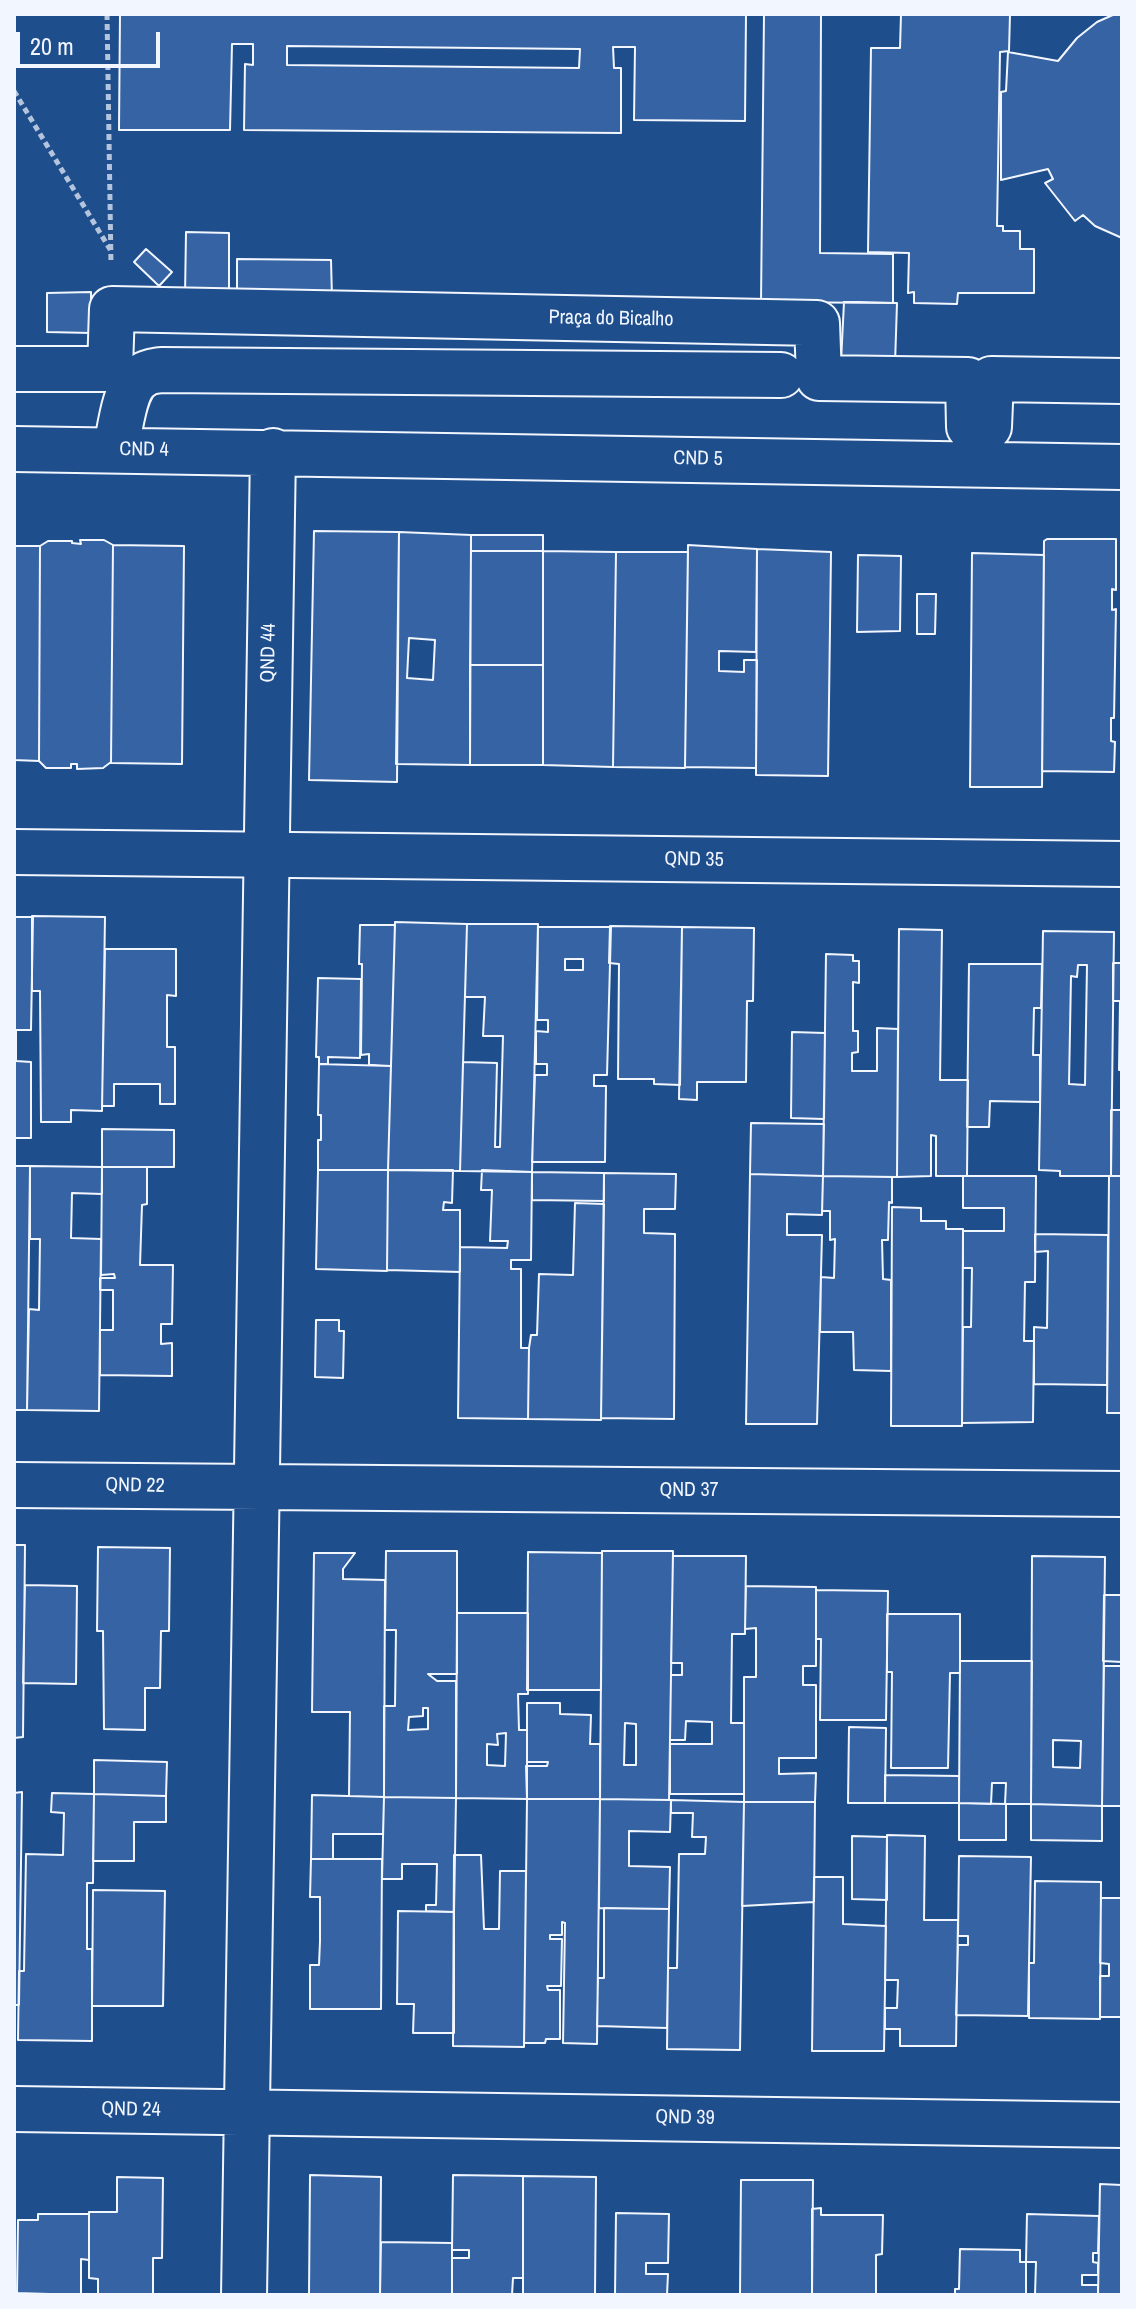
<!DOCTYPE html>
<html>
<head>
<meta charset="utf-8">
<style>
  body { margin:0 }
  #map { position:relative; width:1136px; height:2309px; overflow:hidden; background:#1f4e8c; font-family:"Archivo Narrow",sans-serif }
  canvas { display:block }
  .frame { position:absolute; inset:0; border:16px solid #f2f6ff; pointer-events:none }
  .scale { position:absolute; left:16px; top:32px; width:144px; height:36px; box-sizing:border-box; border:4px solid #f2f6ff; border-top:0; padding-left:10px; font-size:24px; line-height:28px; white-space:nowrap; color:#f2f6ff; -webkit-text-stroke:6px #1f4e8c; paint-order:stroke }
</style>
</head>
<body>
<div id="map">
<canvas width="1136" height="2309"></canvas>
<div class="frame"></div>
<div class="scale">20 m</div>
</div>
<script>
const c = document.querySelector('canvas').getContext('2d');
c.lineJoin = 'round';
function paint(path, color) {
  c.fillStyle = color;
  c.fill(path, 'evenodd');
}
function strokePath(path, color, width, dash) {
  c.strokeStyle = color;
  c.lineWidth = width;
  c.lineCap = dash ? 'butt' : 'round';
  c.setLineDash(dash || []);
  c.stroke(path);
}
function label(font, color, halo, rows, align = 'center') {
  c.font = font + ' "Archivo Narrow",sans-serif';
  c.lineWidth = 6;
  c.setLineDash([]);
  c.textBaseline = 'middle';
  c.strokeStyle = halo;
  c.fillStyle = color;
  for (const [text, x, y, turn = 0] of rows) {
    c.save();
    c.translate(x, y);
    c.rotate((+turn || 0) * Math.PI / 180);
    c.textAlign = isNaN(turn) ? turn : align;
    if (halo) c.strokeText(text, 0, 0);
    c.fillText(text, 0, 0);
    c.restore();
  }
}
const building = new Path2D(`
  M120 14H746L745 121 634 120 635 47H613L614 68H621V133L244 130 245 64 253 65V44H232L230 130H119ZM287 46 580 49 579 68 287 65Z
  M764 14H821L820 253 893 254V303L761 302Z
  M901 14H1010L1009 51 1000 52 997 226H1003V231H1020V249H1034V293H958L957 304 914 303V292L908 293 909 253 868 252 871 48H900Z
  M1122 14V238L1095 226 1083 215 1075 221 1045 183 1053 179 1048 169 1001 180V92L1006 91 1008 52 1058 61 1077 38 1097 22 1115 14Z
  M186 232 229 233V297L185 296Z
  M146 249 172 272 159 286 134 262Z
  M237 259 331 260 332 298 237 297Z
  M91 292V333L47 332V293Z
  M844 302 897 303 895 364 841 362Z
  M314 531 399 532 397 782 309 780Z
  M399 532 471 535 470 765 396 764ZM409 638 435 640 433 680 407 678Z
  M471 535H543V551H471Z
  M1047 539H1116V590L1112 589V610L1116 609 1114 718H1111V741L1115 742 1114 772 1042 771 1044 541Z
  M80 540H104L113 545 111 762 103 768 77 769V764H71V768H46L39 761 40 546 48 541H72V543L81 544Z
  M113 545 184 546 182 764 111 763Z
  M688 545 757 549 756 652 719 651V671L744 672V660H757L756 768 685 767Z
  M14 546H40L39 761 14 760Z
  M757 549 831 552 828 776 756 775Z
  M471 551H543V665H470Z
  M543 551 616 552 613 767 543 765Z
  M616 552H688L685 768 613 767Z
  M972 553 1044 555 1042 787H970Z
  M858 555 901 556 900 631 857 632Z
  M917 594H936L935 634H917Z
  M470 665H543V765H470Z
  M32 916 105 917 102 1111 71 1110V1122H41L40 991H32Z
  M14 917H33L31 1030H16V1061L31 1062V1138H14Z
  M395 922 467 924 460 1171 388 1170Z
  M467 924H538L532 1172 460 1171 463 1062 497 1063 495 1147H500L503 1036H483L485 997H465Z
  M360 925H395L391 1066 369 1065V1054L361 1055 362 964H359Z
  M610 926 682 927 680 1085 654 1084V1079H618L619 964 609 963Z
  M538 927H611L607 1075H594V1086H606L605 1162H532L535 1075H547V1064H536V1031L548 1032V1020H537ZM565 959H583V970H565Z
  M682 927 754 928 753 1001H747L746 1082H697V1100L679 1099Z
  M899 929 942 930 940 1080H968L967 1176H936V1136L931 1135V1176L897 1177Z
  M1043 931 1114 932 1111 1176H1060V1171L1039 1170ZM1078 965H1087L1085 1085 1069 1084 1071 976 1077 977Z
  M105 949H176V996L167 995V1047H175V1104H160V1084H114V1106H102Z
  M826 954 853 955V961H859V983L853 982V1031H858V1052L852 1053V1071H877V1028L898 1029 897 1177 823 1176Z
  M1113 963H1122V1070H1119L1120 1001H1113Z
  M969 964H1042L1041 1008H1034L1033 1055H1040V1102L990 1101 989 1127H967Z
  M318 978 361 979 360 1058 328 1057V1064H319V1057H316Z
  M792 1032 825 1033 824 1119 791 1118Z
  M319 1064 391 1066 388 1170H318V1140H321V1115H318Z
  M1111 1110H1122V1176H1111Z
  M751 1123 824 1124 823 1176 750 1174Z
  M102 1129 174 1130V1167H102Z
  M14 1166H30L27 1410H14Z
  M30 1166 102 1167V1194L72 1193 71 1238 101 1239 99 1411 27 1410 29 1309 39 1310 40 1239H30Z
  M102 1167H147V1204L142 1205 140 1265H173L172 1324H161V1344L172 1343V1376L100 1375V1330H113V1290H100V1278H115L114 1274 101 1275Z
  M318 1170H388L387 1271 316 1269Z
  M388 1170H453L452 1203 444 1202 443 1210H460V1272L387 1270Z
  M482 1170 532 1172 531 1260H511V1269H521V1348H529L528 1419 458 1418 460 1247 507 1248 508 1241H490L492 1190H481Z
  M532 1172 604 1173V1201L532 1200Z
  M604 1173 676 1174 675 1209H644V1233L675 1234 674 1419 601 1418Z
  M750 1174 823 1176 822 1215 787 1214V1235H822L817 1424H746Z
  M823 1176 892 1177V1203L889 1202 888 1240H882L883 1279 891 1280V1371L854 1370 853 1332H820L821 1277 834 1278 835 1239 830 1240V1211H822Z
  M963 1176H1036L1035 1282H1025L1024 1341H1034L1033 1422 962 1423 963 1327H971L972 1268H963V1231H1004V1208H963Z
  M1109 1176H1122V1413H1107Z
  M575 1203 604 1204 601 1420 528 1419 529 1348 531 1335H537L539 1274 573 1275Z
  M892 1207 921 1208V1221H946V1229H963L962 1426H891Z
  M1035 1234 1108 1235 1107 1385 1034 1384V1327L1047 1328 1048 1251 1035 1252Z
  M316 1320H339V1331H344L343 1378 315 1377Z
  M14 1545H25L23 1737 14 1738Z
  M98 1547 170 1548 169 1631H161L160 1688H145V1730L104 1729 103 1631H97Z
  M386 1551H457V1674H428L437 1681H456V1798L384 1797V1706H395L396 1630H385ZM423 1708H428V1729L408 1730 409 1717 423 1716Z
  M602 1551H673L669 1800 600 1799ZM625 1723 636 1724V1765H624Z
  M528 1552 602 1553 601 1690H527Z
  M314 1553H355L343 1569V1579L385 1580 384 1797 349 1796 350 1712H312Z
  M673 1556H746L745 1634H732L731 1723H744V1794H670V1744H712V1722L686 1721 685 1740H670L671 1675H682V1663H671Z
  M1032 1556 1105 1557 1102 1806 1031 1804ZM1053 1740 1081 1741 1080 1768 1053 1767Z
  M25 1585 77 1586 76 1684 23 1683Z
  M746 1586 816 1587V1666H803V1685H816V1758H779V1774L816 1773 815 1802H744V1677H756V1628L745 1629Z
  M816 1590 888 1591 886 1720H820L821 1639H816Z
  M1104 1595H1122V1662L1103 1661Z
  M457 1613H528V1694H518L519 1730H527V1799L456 1798ZM506 1733 505 1766 487 1765V1744L498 1745 497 1734Z
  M887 1614H960V1673H950L948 1768H891L892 1672H887Z
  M960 1661H1032L1031 1804H1005L1006 1783H992L991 1804 959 1803Z
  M1104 1666H1122V1806H1102Z
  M527 1703H560V1714L591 1715 590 1744H600V1799H527L526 1766H547L548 1762H527Z
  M849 1727 886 1728 885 1803H848Z
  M94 1760 167 1762 166 1796 94 1794Z
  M885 1775 959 1776V1803H885Z
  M22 1792 19 2005H14V1793Z
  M52 1793 94 1794 93 1883H87V1949H92V2041L18 2040 19 1971H24L26 1854 63 1855 64 1813 51 1812Z
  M94 1794 166 1796V1822H134V1861H93Z
  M312 1795 384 1797 383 1834H333V1859H311Z
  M384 1797 456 1798 454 1912 426 1911V1905H436L437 1864H402V1879H382Z
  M527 1799H600L597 2044 563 2043 565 1923 562 1922V1935H550V1939H562L561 1986H547L548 1990H560V2039H546L545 2043H524Z
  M600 1799 671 1800 670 1832 629 1831V1866L670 1867 669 1909 599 1908Z
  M671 1800 744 1802 740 2050 667 2049 668 1968H677L679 1854H705L706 1837H692L693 1813H671Z
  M744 1802H815L814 1902 742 1906Z
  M959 1803 1006 1804V1840H959Z
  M1031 1804 1102 1806V1841L1031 1840Z
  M887 1835 925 1836 924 1920H958L956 2046H900V2029H885V2008H897L898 1980H885Z
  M852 1836 887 1837V1900L852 1899Z
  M454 1855H481L484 1929H499L500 1871H526L524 2047 453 2046Z
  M959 1856 1031 1857 1028 2016 956 2015 958 1945H968V1936H958Z
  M311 1859H382L381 2009H310V1965H319L320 1941V1897H310Z
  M814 1877H843V1924L886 1926 884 2051H812Z
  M1035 1881 1101 1882 1100 2019 1029 2018V1963H1034Z
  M93 1890 165 1891 163 2006H92Z
  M1101 1898H1122V2017H1100V1976H1109V1964L1100 1963Z
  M604 1908 669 1909 667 2028 597 2026 598 1978H604Z
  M398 1911 454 1912V2033H413L414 2004H397Z
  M310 2175 381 2177 380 2295H309Z
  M453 2175 523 2176V2278H513L512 2295H452V2258H469V2250H452Z
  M523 2176 596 2177 595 2295H523Z
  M117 2177 163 2178 162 2258H153V2295H98V2279L89 2278V2212H117Z
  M741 2180H813L812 2295H740Z
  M1100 2184 1122 2185V2295H1098Z
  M821 2208V2215H883L882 2254 876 2255V2295H812V2209Z
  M616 2213 669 2214 668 2263H646V2274H668L667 2295H615Z
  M38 2214H89V2260L81 2259V2295L17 2293 18 2220H38Z
  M1027 2214 1099 2216 1098 2253H1093V2262L1098 2263V2275H1082V2285H1098V2295H1035L1036 2262H1026Z
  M381 2242 452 2243V2295H380Z
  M960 2249 1020 2250V2262H1026V2295H955V2289H959Z`);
paint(building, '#3563a3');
strokePath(building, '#f2f6ff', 2);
const minor = new Path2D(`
  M14 369H110L112 309 817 323 819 378 968 380 969 427H989L991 379 1122 381
  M14 449 1122 467
  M116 449C120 430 124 386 142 376 147 372 154 371 161 370L781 375
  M14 852 1122 864
  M14 1485 1122 1494
  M14 2109 1122 2125
  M244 2295 273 451`);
strokePath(minor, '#f2f6ff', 48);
strokePath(new Path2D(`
  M107 14 111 264
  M14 91 111 251`), '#b3c4dc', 5, [6, 4]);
strokePath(minor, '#1f4e8c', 44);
label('20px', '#f2f6ff', '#1f4e8c', [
  ["Praça do Bicalho",611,319,1],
  ["CND 4",144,450,1],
  ["CND 5",698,459,1],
  ["QND 44",269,653,-89],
  ["QND 35",694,860,1],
  ["QND 22",135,1486,1],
  ["QND 37",689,1491],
  ["QND 24",131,2110,1],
  ["QND 39",685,2118,1]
]);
</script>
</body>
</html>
